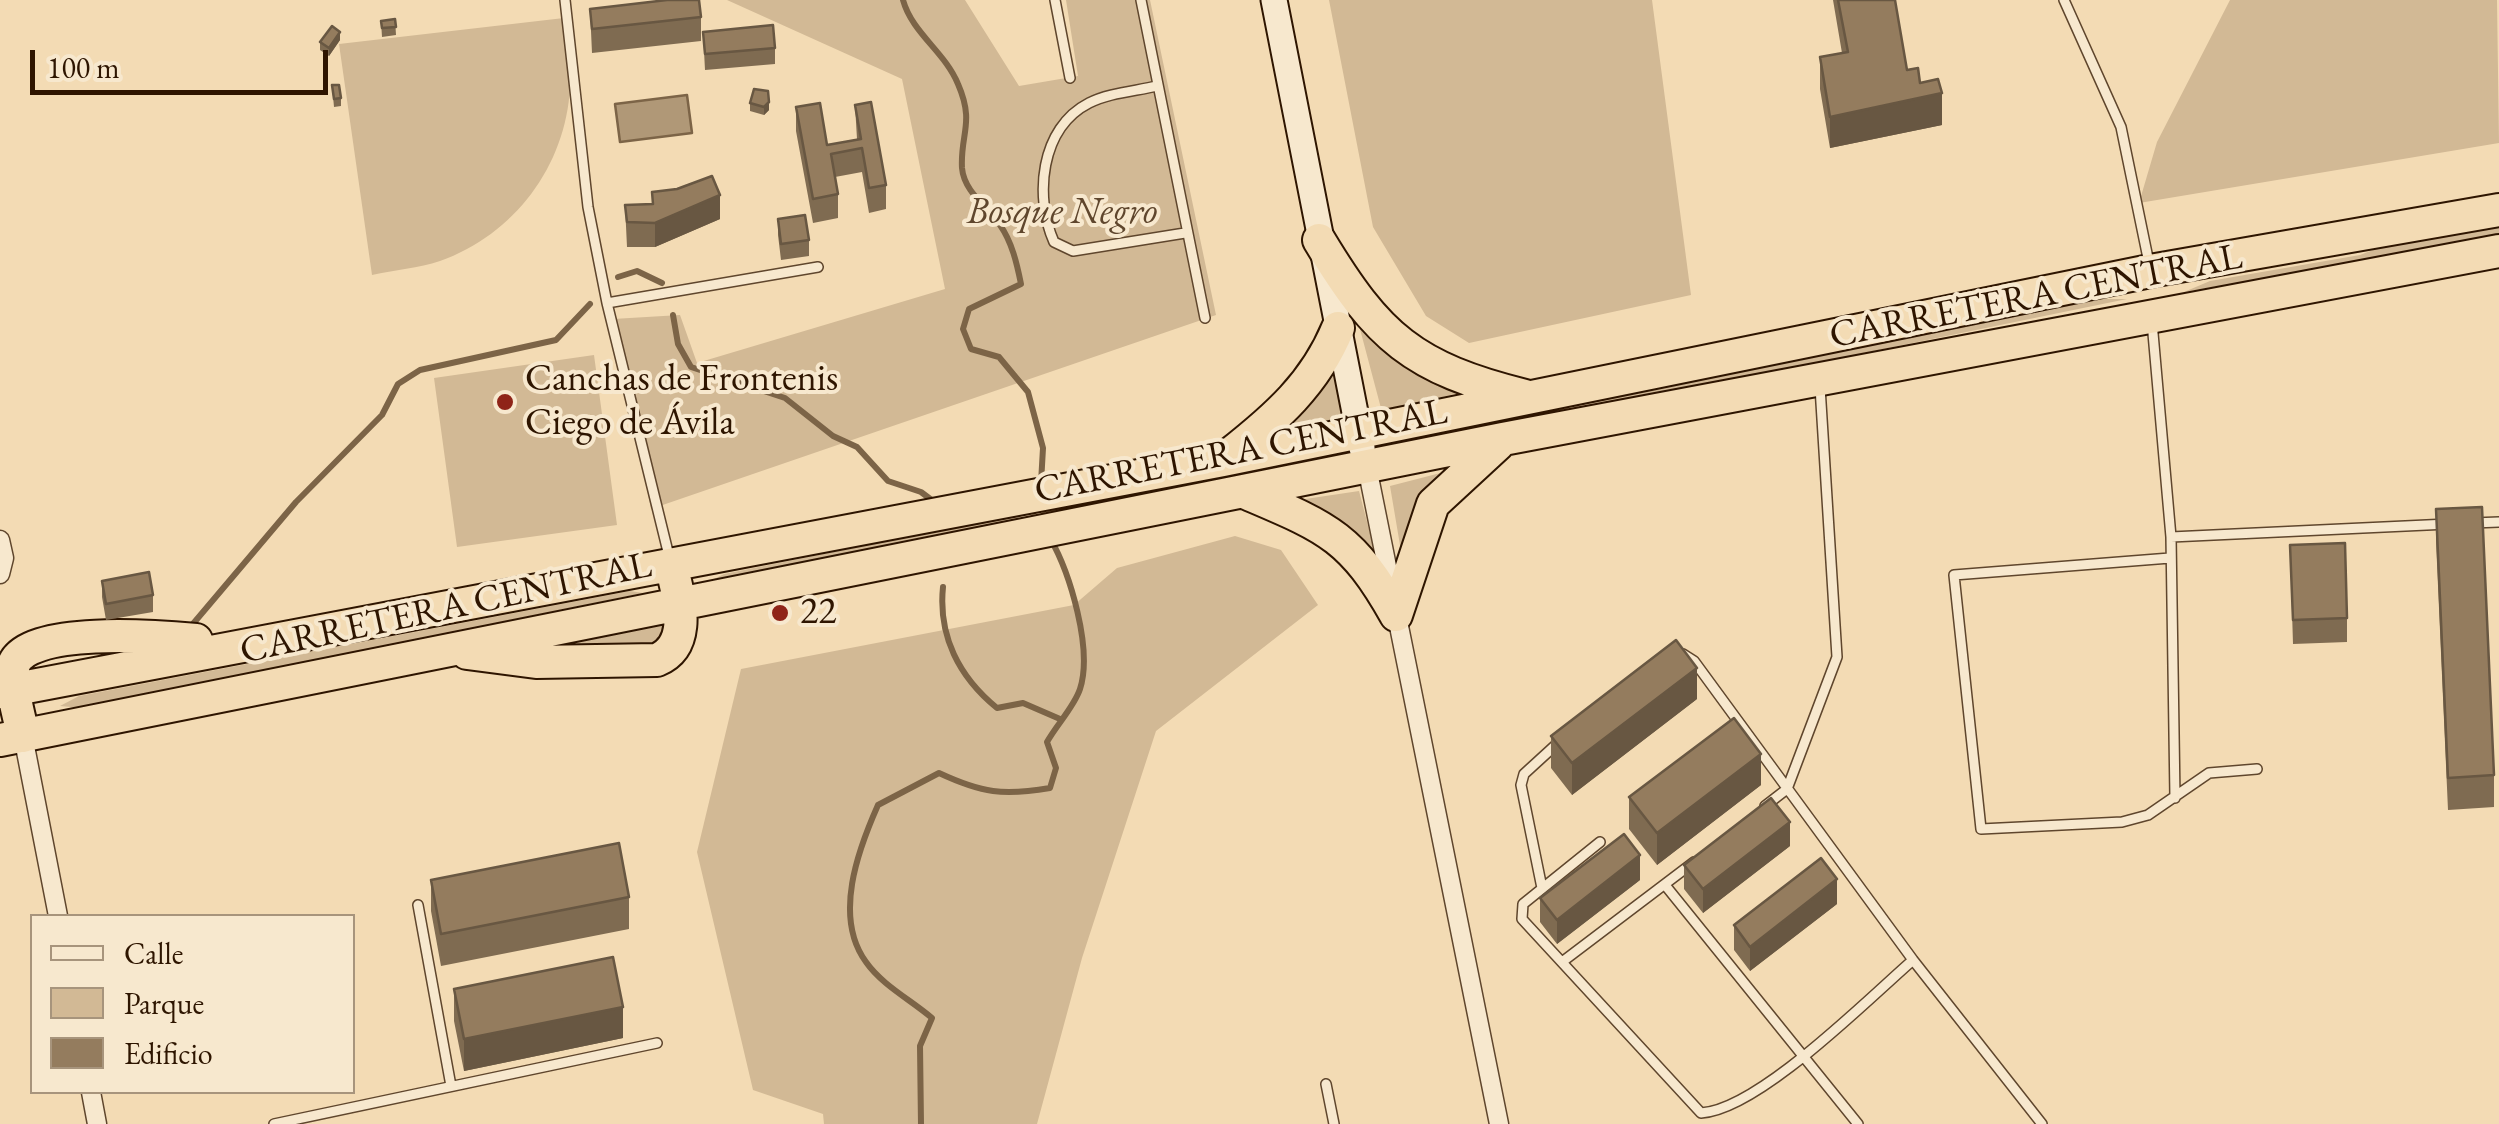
<!DOCTYPE html>
<html>
<head>
<meta charset="utf-8">
<style>
  body { margin:0 }
  #map { position:relative; width:2499px; height:1124px; overflow:hidden; background:#f3dbb4; font-family:"EB Garamond",serif }
  canvas { display:block }
  .legend { position:absolute; left:30px; top:914px; width:325px; height:180px; box-sizing:border-box; background:#f7e8ce; border:2px solid #a7947c; margin:0; padding:12px 18px; list-style:none; font-size:30px; color:#2e1500 }
  .legend li { display:flex; align-items:center; gap:20px; height:50px }
  .legend b { width:50px; border:2px solid #a7947c }
  .scale { position:absolute; left:30px; top:50px; width:298px; height:45px; box-sizing:border-box; border:5px solid #2e1500; border-top:0; padding-left:12px; font-size:30px; line-height:35px; white-space:nowrap; color:#2e1500; -webkit-text-stroke:8px #f7e8ce; paint-order:stroke }
</style>
</head>
<body>
<div id="map">
<canvas width="2499" height="1124"></canvas>
<ul class="legend">
<li><b style="height:12px;background:#f7e8ce"></b>Calle</li>
<li><b style="height:28px;background:#d2b995"></b>Parque</li>
<li><b style="height:28px;background:#947c5e"></b>Edificio</li>
</ul>
<div class="scale">100 m</div>
</div>
<script>
const c = document.querySelector('canvas').getContext('2d');
c.lineJoin = 'round';
function paint(path, color) {
  c.fillStyle = color;
  c.fill(path, 'evenodd');
}
function strokePath(path, color, width, dash) {
  c.strokeStyle = color;
  c.lineWidth = width;
  c.lineCap = dash ? 'butt' : 'round';
  c.setLineDash(dash || []);
  c.stroke(path);
}
function label(font, color, halo, rows, align = 'center') {
  c.font = font + ' "EB Garamond",serif';
  c.lineWidth = 8;
  c.setLineDash([]);
  c.textBaseline = 'middle';
  c.strokeStyle = halo;
  c.fillStyle = color;
  for (const [text, x, y, turn = 0] of rows) {
    c.save();
    c.translate(x, y);
    c.rotate((+turn || 0) * Math.PI / 180);
    c.textAlign = isNaN(turn) ? turn : align;
    if (halo) c.strokeText(text, 0, 0);
    c.fillText(text, 0, 0);
    c.restore();
  }
}
paint(new Path2D(`
  M727 0H965L1019 86 1078 76 1066 0H1150L1216 315 651 509 613 319 680 315 697 363 945 289 902 79Z
  M1329 0H1652L1691 295 1469 343 1426 316 1373 227Z
  M2230 0H2497L2499 143 2139 203 2157 142Z
  M564 18C566 40 571 65 570 87 566 166 514 235 440 261 419 268 394 270 372 275L339 44Z
  M2499 223V237L2184 292 2210 281 2360 255 2391 243Z
  M2102 299H2127L1435 441 1418 440 1433 430Z
  M1356 314 1466 391 1382 412Z
  M594 355 617 525 457 547 434 378Z
  M1335 363 1346 421 1272 439Z
  M1456 469 1401 551 1390 486Z
  M1359 491 1379 568 1292 501Z
  M1017 515 1019 526 712 580 724 574Z
  M1235 536 1281 550 1318 605 1156 731 1082 958 1037 1124H824L823 1114 753 1090 697 852 741 669 1074 605 1117 568Z
  M630 591 643 593 82 708 60 706 79 696Z
  M671 623 663 646 525 652Z`), '#d2b995');
const water = new Path2D(`
  M687 95 692 133 620 142 615 104Z`);
paint(water, '#b09877');
strokePath(water, '#7c6447', 2.5);
strokePath(new Path2D(`
  M903 0C912 33 945 52 958 84 975 123 960 134 962 168 964 192 988 207 1000 225 1012 242 1017 264 1021 284L969 309 963 329 971 349 999 357 1028 392 1043 448 1041 483
  M618 277 637 271 662 283
  M673 315 678 344 691 367 785 398 833 436 857 447 888 481 921 492 937 504
  M943 587C938 636 959 677 997 708L1023 703 1060 719
  M192 625 296 502 382 415 398 384 420 370 556 340 590 304
  M921 1124 920 1046 932 1018C911 1000 882 985 866 962 833 917 858 850 878 805L939 773C982 793 1003 796 1050 788L1056 768 1047 742C1057 724 1074 707 1080 689 1093 649 1070 573 1050 538`), '#7c6447', 6);
const lane = new Path2D(`
  M565 0 588 207 607 303
  M1055 0 1070 78
  M1141 0 1205 318
  M2064 0 2121 127 2149 263
  M1157 86C1136 91 1108 93 1089 103 1040 128 1034 197 1054 242L1073 251 1185 233
  M2152 322 2171 537 2175 798
  M2473 523 2499 522
  M2171 537 2448 524
  M2170 558 1954 575 1981 829 2122 822 2148 815 2209 773 2257 769
  M670 560 607 303 818 267
  M1683 654 1694 661 1913 960 2042 1124
  M1765 806 1787 789 1837 657 1820 387
  M1600 842 1523 904 1522 919 1701 1113C1758 1110 1867 1000 1913 960
  M1665 885 1858 1124
  M1542 888 1521 785 1524 774 1559 742
  M418 905 451 1086
  M1562 962 1694 862
  M1326 1084 1334 1124
  M274 1124 657 1043`);
const street = new Path2D(`
  M1367 467 1499 1124
  M0 540 4 558 0 574
  M23 736 58 916
  M91 1092 97 1124`);
const secondary = new Path2D(`
  M1274 0 1362 448`);
const highway = new Path2D(`
  M1319 240C1378 338 1413 368 1525 396
  M1229 455C1276 418 1315 384 1338 328
  M1244 492C1326 527 1351 535 1396 615
  M1396 615 1433 504 1498 444
  M467 653 536 662 657 660C688 647 682 609 675 581
  M0 692 1223 460 2150 271 2499 210
  M23 736C20 717 9 685 13 667 22 625 162 637 196 640
  M0 740 1503 439 2499 251`);
strokePath(lane, '#5f462d', 12);
strokePath(street, '#5f462d', 21);
strokePath(secondary, '#2e1500', 29);
strokePath(highway, '#2e1500', 36);
strokePath(lane, '#f7e8ce', 9);
strokePath(street, '#f7e8ce', 18);
strokePath(secondary, '#f7e8ce', 25);
strokePath(highway, '#f3dbb4', 32);
paint(new Path2D(`
  M1833 0H1895L1907 70 1920 83 1942 125 1830 148 1820 89V57L1842 53Z
  M590 9 701 17V41L592 53Z
  M395 19 396 35 382 37 381 21Z
  M703 32 775 48V64L705 70Z
  M340 40 329 56 320 50V42Z
  M332 85 341 98V106L334 107Z
  M754 89 769 110 764 115 750 111V103Z
  M855 105 886 185V209L869 213 862 172 835 177 838 194V218L813 223 796 131V107L827 145 857 139Z
  M652 192 720 219 655 247H627L625 205 652 204Z
  M778 219 809 240V256L781 260 778 235Z
  M2436 509 2494 775V807L2448 810 2436 541Z
  M2290 545 2347 618V642L2293 644Z
  M102 581 153 595V612L106 620 102 597Z
  M1697 699 1572 795 1551 768V736Z
  M1761 785 1657 865 1629 829V797Z
  M1790 846 1703 913 1684 889V865Z
  M431 880 629 897V929L441 966 431 911Z
  M1640 880 1557 944 1540 922V898Z
  M1837 904 1750 971 1734 950V925Z
  M454 989 623 1038 464 1071 454 1021Z`), '#7f6b51');
paint(new Path2D(`
  M340 32V40L329 56V48Z
  M1942 93V125L1830 148V117Z
  M769 102V110L764 115V107Z
  M720 195V219L655 247V223Z
  M1697 668V699L1572 795V763Z
  M1761 754V785L1657 865V833Z
  M1790 822V846L1703 913V889Z
  M1640 855V880L1557 944V920Z
  M1837 879V904L1750 971V947Z
  M623 1007V1038L464 1071V1039Z`), '#685742');
const building = new Path2D(`
  M667 0H699L701 17 592 29 590 9Z
  M1838 0H1895L1907 70 1918 68 1920 83 1938 79 1942 93 1830 117 1820 57 1848 52Z
  M395 19 396 27 382 28 381 21Z
  M773 25 775 48 705 54 703 32Z
  M332 26 340 32 329 48 320 42Z
  M332 85H339L341 98 334 99Z
  M754 89 768 91 769 102 764 107 750 103Z
  M871 102 886 185 869 188 862 148 831 154 838 194 813 199 796 107 820 103 827 145 861 139 855 105Z
  M712 176 720 195 655 223 627 222 625 205 653 204 652 192 677 189Z
  M805 215 809 240 781 244 778 219Z
  M2482 507 2494 775 2448 778 2436 509Z
  M2345 543 2347 618 2293 620 2290 545Z
  M149 572 153 595 106 604 102 581Z
  M1676 640 1697 668 1572 763 1551 736Z
  M1734 718 1761 754 1657 833 1629 797Z
  M1771 798 1790 822 1703 889 1684 865Z
  M1624 834 1640 855 1557 920 1540 898Z
  M619 843 629 897 441 934 431 880Z
  M1821 858 1837 879 1750 947 1734 925Z
  M613 957 623 1007 464 1039 454 989Z`);
paint(building, '#947c5e');
strokePath(building, '#685742', 2.5);
for (const [x, y, r, color] of [
  [505,402,10,"#8f2418"],
  [780,613,10,"#8f2418"]
]) {
  const dot = new Path2D();
  dot.arc(x, y, r, 0, 2 * Math.PI);
  c.fillStyle = color;
  c.fill(dot);
  strokePath(dot, '#f7e8ce', 4);
}
label('italic 38px', '#5f462d', '#f7e8ce', [
  ["Bosque Negro",1062,213]
]);
label('38px', '#2e1500', '#f7e8ce', [
  ["CARRETERA CENTRAL",2036,297,-11],
  ["CARRETERA CENTRAL",1241,452,-11],
  ["CARRETERA CENTRAL",446,609,-12]
]);
label('38px', '#2e1500', '#f7e8ce', [
  ["Canchas de Frontenis",525,380],
  ["Ciego de Ávila",525,424],
  ["22",800,613]
], 'left');
</script>
</body>
</html>
